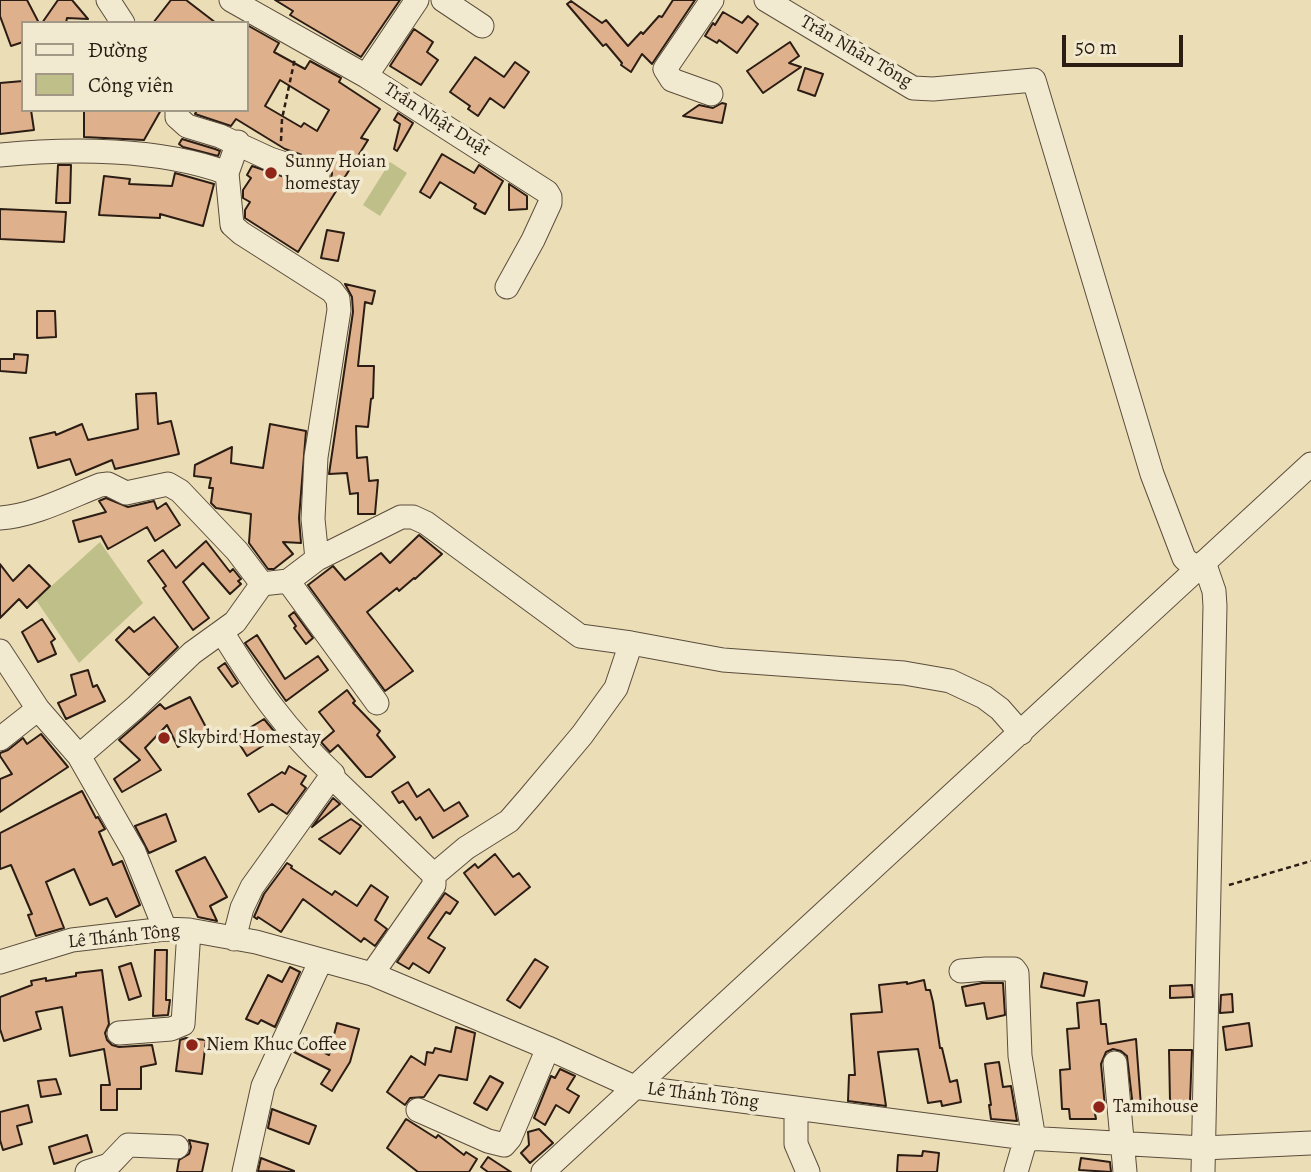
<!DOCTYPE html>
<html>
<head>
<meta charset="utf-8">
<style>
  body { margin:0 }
  #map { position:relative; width:1311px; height:1172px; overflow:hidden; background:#ebdeb6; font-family:Alegreya,serif }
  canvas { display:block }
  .legend { position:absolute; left:21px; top:21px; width:228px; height:91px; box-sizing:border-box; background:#f2ead0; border:2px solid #a29885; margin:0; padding:9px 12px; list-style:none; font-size:21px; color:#2b1d14 }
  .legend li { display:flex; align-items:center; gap:14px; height:35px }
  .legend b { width:35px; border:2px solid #a29885 }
  .scale { position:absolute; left:1062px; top:35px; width:121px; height:32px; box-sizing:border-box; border:4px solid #2b1d14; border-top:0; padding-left:9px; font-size:21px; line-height:24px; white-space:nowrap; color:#2b1d14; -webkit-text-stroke:5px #f2ead0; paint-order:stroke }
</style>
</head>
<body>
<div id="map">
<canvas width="1311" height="1172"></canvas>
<ul class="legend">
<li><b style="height:9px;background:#f2ead0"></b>Đường</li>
<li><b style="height:19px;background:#bebf89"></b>Công viên</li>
</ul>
<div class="scale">50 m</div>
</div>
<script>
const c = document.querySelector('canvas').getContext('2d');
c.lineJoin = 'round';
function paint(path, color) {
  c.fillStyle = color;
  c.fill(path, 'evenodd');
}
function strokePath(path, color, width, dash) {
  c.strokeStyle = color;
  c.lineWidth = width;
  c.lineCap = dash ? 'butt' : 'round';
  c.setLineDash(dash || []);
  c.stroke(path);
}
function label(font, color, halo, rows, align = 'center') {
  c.font = font + ' Alegreya,serif';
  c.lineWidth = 7;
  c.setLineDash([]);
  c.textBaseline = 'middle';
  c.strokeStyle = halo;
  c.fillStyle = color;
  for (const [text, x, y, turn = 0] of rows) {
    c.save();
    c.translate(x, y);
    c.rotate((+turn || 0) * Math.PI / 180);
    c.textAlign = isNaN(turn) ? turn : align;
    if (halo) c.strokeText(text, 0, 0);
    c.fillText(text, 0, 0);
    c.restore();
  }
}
paint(new Path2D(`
  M390 162 407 173 380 216 363 205Z
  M100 542 143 603 79 663 36 600Z`), '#bebf89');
const building = new Path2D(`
  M0 0H27L39 23H23V42L11 46 0 16Z
  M58 0H72L88 19 67 18 66 23H42Z
  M171 0H186L216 23H153Z
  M275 0H400L361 57 290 15 293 11Z
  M673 0H695L652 64 642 54 631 72 621 65 622 63 606 44 603 46 567 4 571 1 602 23 606 20 628 46 641 32 643 34 659 16 662 17Z
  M723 12 742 23 748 16 758 24 737 53 719 40 717 43 705 36 713 23 715 25Z
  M247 25 279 43 274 52 305 69 310 61 341 78 339 82 380 109 361 138 368 140 298 252 245 218V210L250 202 243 198V190L251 178 247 175 252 166 320 189 327 186 331 180 332 173 329 166 322 162 285 149 236 119 231 126 195 114 197 110H247ZM280 80 329 110 317 131 304 123 301 127 265 106Z
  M414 29 433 42 427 52 438 60 421 85 390 66Z
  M790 42 799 56 789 63 801 67 763 93 747 71Z
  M475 57 504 77 515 62 529 72 504 108 490 98 478 116 468 109 470 106 450 92Z
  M805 68 823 74 815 96 798 90Z
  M23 81V110H31L34 130 0 134V83Z
  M722 103 726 104 722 123 683 116 699 105 713 108Z
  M84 110H161L144 140 84 137Z
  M398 113 413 123 397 151 394 149 400 124 394 120Z
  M182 139 215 149 220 151 218 156 183 147 179 144Z
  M442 154 474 173 479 165 503 181 485 214 474 208 476 204 440 182 430 198 420 192Z
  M58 165H71L70 203H56Z
  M175 173 214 184 203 226 160 214V218L99 215 104 176 130 179 129 184 172 186Z
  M509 184 527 196V209L509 210Z
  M0 209 66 212 64 242 0 239Z
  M327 230 344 233 338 261 321 258Z
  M345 284 375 291 372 304 365 302 358 366H374L373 398 371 399 368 427 356 426 357 458 367 457 369 481 378 480 375 514H358V493L350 494 347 473 329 474 353 312 352 297Z
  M37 311H55L56 337 37 338Z
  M14 354 28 355 26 373 0 371V359H14Z
  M156 393 158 424 171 421 179 454 115 469 112 460 76 475 70 459 38 468 30 438 55 432 56 435 82 424 88 440 138 429 136 394Z
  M270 424 306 431 299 518 301 543 283 542 293 554 274 569H268L249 543 251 514 216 508 211 503 213 488H209L211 478 194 476 195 465 232 447 231 463 263 468Z
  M106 498 128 507 154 501 157 509 166 503 180 525 155 541 147 527 108 549 101 536 79 542 73 521 106 512 99 501Z
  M419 535 442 554 415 579 414 578 399 591 397 588 367 612 413 671 385 691 308 585 333 566 345 580 381 553 390 563Z
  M206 541 230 572 233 569 241 579 238 581 241 584 230 594 203 563 183 582 209 618 193 630 163 588 166 586 148 561 163 550 176 568Z
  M0 564 13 581 29 565 50 586 27 608 19 599 0 618Z
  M294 612 313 638 306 644 294 628 296 626 289 616Z
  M154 617 178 647 149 675 116 640 129 627 134 632Z
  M42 619 55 639 51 642 56 654 38 662 22 632Z
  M257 635 285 679 318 656 328 670 286 701 245 643Z
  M225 663 238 683 232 687 218 668Z
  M88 670 93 687 97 685 105 701 66 719 58 703 76 695 71 675Z
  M347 690 355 701 353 703 380 731 377 735 395 757 371 777H366L338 745 330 752 321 742 334 731 319 712Z
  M190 697 208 731 178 747 167 725 145 748 161 770 122 792 114 779 140 760 119 740 160 704 165 709Z
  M264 719 278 736 247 756 235 737Z
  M41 734 68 767 0 812V779L12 774 0 756V753L8 750 23 738 27 744Z
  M289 766 306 776 301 784 306 788 287 814 272 804 259 812 248 794 282 772 285 774Z
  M408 782 417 797 429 789 444 811 459 802 468 816 433 838 420 817 416 820 403 801 399 803 392 792Z
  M82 791 96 818 98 817 105 829 99 832 113 865 122 861 140 905 116 917 107 898 90 905 74 869 46 882 64 928 36 936 28 915 32 914 11 865 0 869V833Z
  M333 798 340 804 312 827Z
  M166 814 176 841 149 853 135 826Z
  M351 819 361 826 340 854 319 839Z
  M495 854 513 877 519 873 530 887 495 915 464 873 475 864 478 868Z
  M205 857 227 897 210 906 217 921 198 917 176 871Z
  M287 863 292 866 291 868 332 895 335 891 357 906 371 885 388 897 375 920 387 929 375 946 364 938 361 942 303 899 281 932 258 917 257 919 254 917 264 894Z
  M445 893 458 902 450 914 446 912 428 938 445 948 429 973 413 963 409 969 397 962Z
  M155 950H167L166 1000H170L168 1015 153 1016Z
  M535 959 548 967 520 1008 507 1000Z
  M131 963 141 996 129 1000 119 967Z
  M290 967 300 972 275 1027 261 1020 258 1024 246 1019 268 975 282 982Z
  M102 970 109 1024 105 1033 107 1040 112 1045 119 1047 152 1045 156 1064 141 1067V1089H117V1110H101V1085H110L104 1049 70 1056 62 1007 36 1012 41 1029 4 1041 0 1029V997L32 985 31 981 46 978V981L76 976V973Z
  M1044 973 1087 982 1084 996 1041 987Z
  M924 980 926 990H930L933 1002 940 1048H942L950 1082 957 1080 961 1102 942 1106 941 1101 928 1103 918 1049 878 1052 886 1106 848 1101 849 1075H855L851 1014 882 1012 879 985 907 982V984Z
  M982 983H1003L1005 1015 987 1019 984 1003 966 1006 962 987Z
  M1192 985 1193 997 1170 998V986Z
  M1232 994 1233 1012 1220 1013 1221 995Z
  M1099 1000 1101 1024H1106L1108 1044 1136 1039 1141 1106 1133 1107 1127 1056 1121 1051 1113 1049 1106 1052 1101 1064 1105 1107 1094 1108 1096 1119H1070L1069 1109H1062L1060 1070 1070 1069 1067 1029 1079 1028 1077 1003Z
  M337 1023 359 1029 350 1062 332 1091 321 1084 330 1070 294 1052 299 1040 329 1055Z
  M1249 1023 1252 1046 1226 1050 1223 1027Z
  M456 1027 475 1033 467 1080 439 1075 424 1097 410 1098 405 1105 387 1092 411 1056 425 1065 427 1052 433 1053 435 1048 451 1052Z
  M186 1038 206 1040 202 1074 176 1071 180 1040Z
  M1169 1050H1192L1190 1102 1170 1101Z
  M999 1062 1003 1087 1011 1086 1017 1121 991 1119 989 1105H991L985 1064Z
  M560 1069 575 1076 567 1089 579 1096 569 1113 556 1105 545 1125 534 1118 551 1076 555 1078Z
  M490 1076 503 1083 487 1110 474 1103Z
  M56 1079 61 1094 41 1097 38 1081Z
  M28 1105 32 1122 17 1126 22 1144 3 1150 0 1140V1112Z
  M272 1109 316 1126 309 1144 268 1128Z
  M406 1119 436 1138 438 1135 464 1155 466 1152 477 1159 469 1172H418L387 1148Z
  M539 1129 553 1143 530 1163 521 1153 529 1145 528 1132Z
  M87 1135 92 1152 54 1164 49 1147Z
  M189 1140 208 1144 202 1172H177L179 1160 189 1154 191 1147Z
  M923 1151 939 1153 937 1172H897L898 1155 922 1156Z
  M488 1157 511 1172H488L481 1167Z
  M261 1158 294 1171V1172L258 1171Z
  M1081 1158 1110 1162 1111 1172 1079 1170Z`);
paint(building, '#dfb08c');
strokePath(building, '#2b1d14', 2);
const minor = new Path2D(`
  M108 0 123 23
  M231 0 366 76 547 192 550 197V203L533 240 507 287
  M443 0 482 26
  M766 0 913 88 933 89 1034 80 1152 474 1184 558 1196 569
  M366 76 417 0
  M711 94 672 80 665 69 712 0
  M177 110V117L187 126 220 136 270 159 318 175
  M238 142 227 173 232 225 241 233 332 291 338 299 339 310 316 457 313 519 317 559
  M0 155C70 148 160 148 227 173
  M0 518C34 516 69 497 100 485L108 484 126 493 168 484 180 491 237 551 262 584
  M288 581 377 703
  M222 632C256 687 285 729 333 774L334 779 434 875V885L372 974
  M0 651 38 709 79 756 134 852 165 929
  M0 739 38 709
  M79 756 136 707 192 653 235 622 262 584 288 581 317 559 401 517H413L426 523 580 636 631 643 723 660 904 673 950 681 984 697 1000 709 1021 733
  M434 875 466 848 509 821 529 798 582 735 616 688 631 643
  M234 939 242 908 252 887 333 774
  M0 962 72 940 165 929 189 930 256 942 372 974 548 1048 634 1087 1026 1138 1203 1148 1311 1143
  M961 971 986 969H1014L1017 973 1020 1056 1034 1139
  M119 1033 171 1029 183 1024 189 930
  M1115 1063 1125 1172
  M796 1108V1144L808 1172
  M418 1110 488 1141 504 1145 510 1138 548 1048
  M87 1172 109 1165 128 1145 177 1147
  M244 1172 263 1086 321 960
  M543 1172 1311 464
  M1016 1172 1026 1138
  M1203 1172 1215 606 1214 591 1204 562`);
strokePath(minor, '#5b4d3c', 25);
strokePath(new Path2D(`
  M281 141 282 119 295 58
  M1229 885 1311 861`), '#2b1d14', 2.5, [5, 3.5]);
strokePath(minor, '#f2ead0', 23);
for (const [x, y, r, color] of [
  [271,173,7,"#8f2418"],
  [164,738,7,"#8f2418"],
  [192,1045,7,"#8f2418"],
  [1099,1107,7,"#8f2418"]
]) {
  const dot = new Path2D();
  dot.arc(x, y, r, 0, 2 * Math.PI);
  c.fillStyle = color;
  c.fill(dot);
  strokePath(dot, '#f2ead0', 2.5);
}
label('19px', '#2b1d14', '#f2ead0', [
  ["Trần Nhân Tông",856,52,30],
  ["Trần Nhật Duật",437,120,32],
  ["Lê Thánh Tông",124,937,-6],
  ["Lê Thánh Tông",703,1096,7]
]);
label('19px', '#2b1d14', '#f2ead0', [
  ["Sunny Hoian",285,162],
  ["homestay",285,184],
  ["Skybird Homestay",178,738],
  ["Niem Khuc Coffee",206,1045],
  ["Tamihouse",1113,1107]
], 'left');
</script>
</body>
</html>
